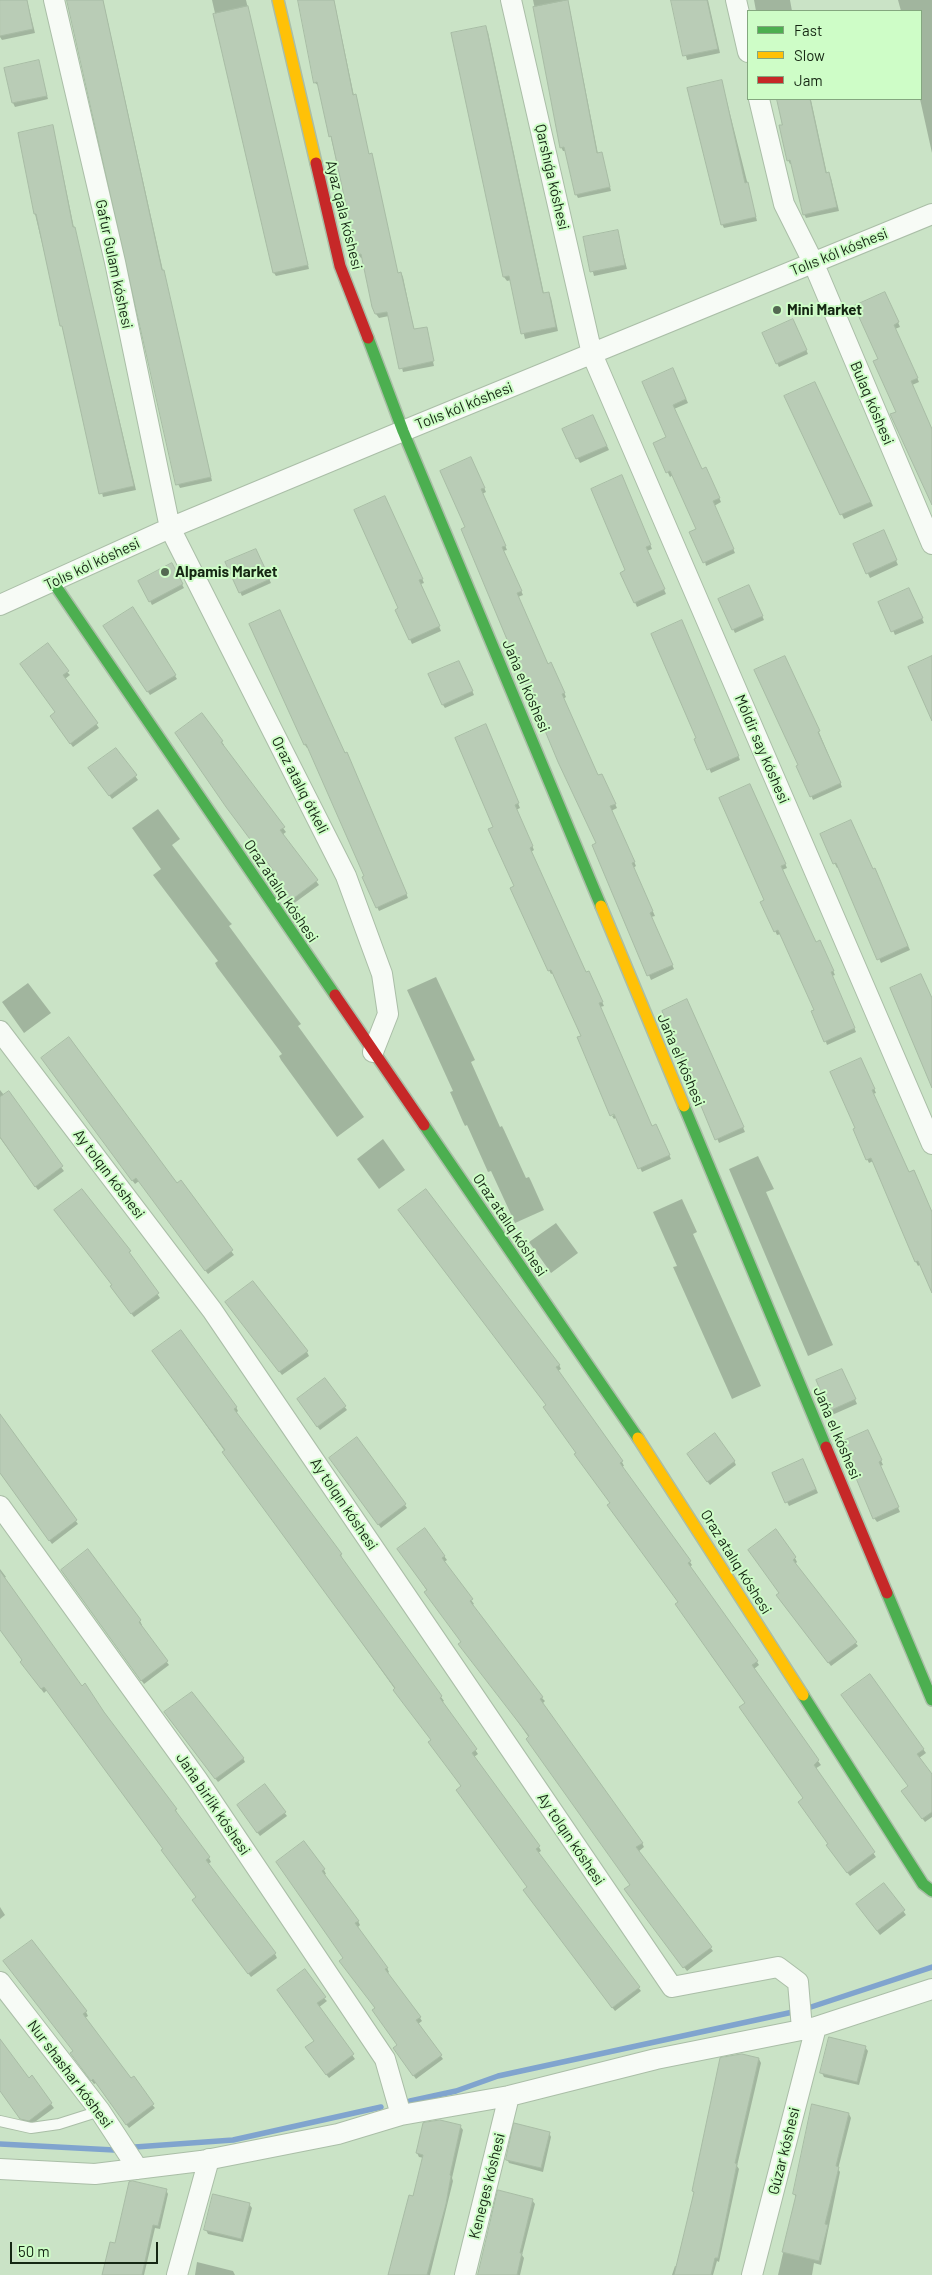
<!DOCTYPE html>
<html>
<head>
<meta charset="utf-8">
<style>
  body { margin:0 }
  #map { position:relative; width:932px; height:2275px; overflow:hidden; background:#cae3c6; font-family:Barlow,sans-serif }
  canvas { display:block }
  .legend { position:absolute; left:747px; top:10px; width:175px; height:90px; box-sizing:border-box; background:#cefdc7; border:1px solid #84a77f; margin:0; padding:6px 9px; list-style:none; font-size:15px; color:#152613 }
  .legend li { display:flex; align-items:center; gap:10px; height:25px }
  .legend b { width:25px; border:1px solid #84a77f }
  .scale { position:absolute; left:10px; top:2242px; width:148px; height:22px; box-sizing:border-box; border:2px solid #152613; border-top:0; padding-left:6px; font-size:15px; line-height:18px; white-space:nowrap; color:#152613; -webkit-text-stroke:4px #cefdc7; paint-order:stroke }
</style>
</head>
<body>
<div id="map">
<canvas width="932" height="2275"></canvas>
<ul class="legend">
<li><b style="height:6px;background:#4caf50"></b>Fast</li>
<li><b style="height:6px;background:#ffc107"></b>Slow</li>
<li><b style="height:6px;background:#c62828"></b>Jam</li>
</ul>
<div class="scale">50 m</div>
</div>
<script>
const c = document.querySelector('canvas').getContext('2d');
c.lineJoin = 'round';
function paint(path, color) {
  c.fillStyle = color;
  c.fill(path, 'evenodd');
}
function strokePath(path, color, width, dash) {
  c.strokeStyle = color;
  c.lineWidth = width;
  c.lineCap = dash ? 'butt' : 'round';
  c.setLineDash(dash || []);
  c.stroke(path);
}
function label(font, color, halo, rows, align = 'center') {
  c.font = font + ' Barlow,sans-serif';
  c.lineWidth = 4;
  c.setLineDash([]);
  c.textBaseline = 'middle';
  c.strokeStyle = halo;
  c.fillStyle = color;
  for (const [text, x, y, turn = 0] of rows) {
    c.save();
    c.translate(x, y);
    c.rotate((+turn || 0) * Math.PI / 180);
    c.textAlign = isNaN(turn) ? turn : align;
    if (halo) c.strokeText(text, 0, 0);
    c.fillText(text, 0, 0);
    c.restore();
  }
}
paint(new Path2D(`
  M0 0H27L35 33 2 40 0 37Z
  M68 0H103L163 271 212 481 180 488 178 484Z
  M212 0H246L309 269 276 276 274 273Z
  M299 0H334L354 96 357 100 369 155 373 159 398 274 401 273 403 277 414 330 426 331 434 366 403 372 389 316 379 318 376 314 363 258H361L358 254 319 86 315 83Z
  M533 0H568L598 154 601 153 603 157 611 191 578 198 576 194 566 151H563L561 147 546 61Z
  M672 0H708L720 53 687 60Z
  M754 0H790L792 11H756Z
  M898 0H932V153L920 99 921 11H901Z
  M485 27 488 32 544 294 548 293 551 298 558 331 525 339 511 280 507 281 504 277Z
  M38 62 48 99 15 107 13 103Z
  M722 82 757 221 724 228 722 224Z
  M778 99H814L811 100 827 174H829L831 178 839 211 806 218 804 214 792 164H790L788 160Z
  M53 126 74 228 136 490 103 497 35 214Z
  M617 231 627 269 594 276 584 238Z
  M887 297 900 327 895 329 919 382 912 385 932 431V503L880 360Z
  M795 325 808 354 779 367 777 363Z
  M675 374 688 403 674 409 702 471 708 473 721 502 714 506 735 553 706 566 698 530 673 475 670 477 654 443 668 437Z
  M817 387 873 506 844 519 786 396Z
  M595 421 609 450 580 463 564 430Z
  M473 462 486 492 482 494 507 550 503 551 523 595 518 597 548 665 553 668 566 697 563 699 598 777 603 779 617 808 611 811 636 866 633 868 655 916 651 917 674 969 651 980 594 845 598 844 467 528Z
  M623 480 652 549 647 551 666 594 637 607 622 573 627 571Z
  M387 501 424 583 421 584 441 631 412 644 397 610 400 609Z
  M885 535 898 565 870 578 854 544Z
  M258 554 271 583 242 596 240 592Z
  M171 565 184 588 152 605 140 582Z
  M751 591 764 620 735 633 733 629Z
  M911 593 924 623 895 635 880 602Z
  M133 608 177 679 150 695 105 626Z
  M250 625 349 758 408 898 379 911 377 907 366 877 309 748H307L305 745Z
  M684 626 740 760 711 773 698 739Z
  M461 666 474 695 445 708 443 705Z
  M24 668 67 672 70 675 65 679 99 728 73 747 53 720 57 713Z
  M808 706 842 787 813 800 800 766Z
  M488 730 520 808 516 810 534 850 531 852 586 974 590 977 604 1006 600 1007 652 1127 658 1130 671 1159 642 1172 617 1117 614 1119 612 1116 620 1112 553 973 551 974 549 970 494 828Z
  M179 737 222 742 224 745 222 747 283 828 286 832 282 835 319 885 293 904 274 876V871Z
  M116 749 138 780 112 799 92 772Z
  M752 789 787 868 782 870 816 943 821 946 835 975 832 976 856 1032 827 1045 815 1010 781 934 777 935 762 902 766 900Z
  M158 809 180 839 172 845 229 921 232 924 229 926 298 1020 301 1024 298 1026 364 1117 337 1137 281 1060 279 1056 282 1054 217 967 215 963 218 961 153 875 161 869 132 828Z
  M822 834 876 874 910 950 881 963 839 867 837 868 835 864Z
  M436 977 475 1060 471 1062 500 1127 502 1126 504 1130 526 1178 529 1177 531 1181 544 1210 515 1223 491 1171 488 1172 467 1125 465 1126 463 1122 450 1092 453 1091 407 990Z
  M28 983 51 1013 24 1033 2 1002Z
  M689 1005 745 1132 719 1143 663 1012Z
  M45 1062 177 1184 181 1182 234 1255 208 1274 139 1181 135 1184Z
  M863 1063 876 1093 873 1094 909 1174 932 1216V1290L921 1264 918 1266 916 1262 873 1161 869 1163 867 1159 857 1129Z
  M0 1090 64 1171 38 1190 0 1138Z
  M383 1139 405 1170 379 1189 357 1159Z
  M758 1156 774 1189 766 1192 833 1345 808 1356 729 1169Z
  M682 1199 697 1232 693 1234 761 1386 732 1399 673 1267 677 1266 653 1212Z
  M402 1214 559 1365 561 1369 558 1371 622 1462 624 1466 621 1467 690 1562 692 1565 689 1568 757 1662 759 1665 754 1669 818 1761 821 1765 815 1769 876 1857 850 1876 830 1850V1844L805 1798 746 1703 713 1658 710 1654 712 1653 679 1602 547 1405Z
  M556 1223 578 1253 551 1273 529 1242Z
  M110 1225 160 1298 134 1317 114 1291 108 1226Z
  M250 1332 307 1352 309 1356 282 1375Z
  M156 1355 236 1407 238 1411 236 1413 341 1554 342 1559 441 1697 444 1701 442 1702 478 1754 474 1757 539 1847 541 1851 538 1853 641 1991 615 2011 527 1894 528 1888 432 1741Z
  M844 1374 857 1404 832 1415 817 1381Z
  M300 1403 344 1406 347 1410 320 1430Z
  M0 1416 78 1524 52 1544 0 1473Z
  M870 1435 883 1465 880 1466 900 1512 877 1522 874 1518Z
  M690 1458 734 1461 736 1465 710 1485Z
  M333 1462 405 1505 407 1508 381 1528Z
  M805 1464 818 1493 789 1506 773 1473Z
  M775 1531 795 1558 797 1562 795 1564 858 1646 831 1666 780 1600Z
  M401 1553 444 1556 447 1560 444 1562 471 1600 474 1604 472 1605 542 1698 545 1701 542 1704 642 1843 644 1847 638 1852 713 1951 687 1971 628 1894 631 1885Z
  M0 1569 6 1577 4 1578 82 1687 176 1810 177 1814 209 1858 211 1862 208 1864 275 1954 277 1958 251 1977 196 1905 198 1898 164 1850 47 1690 44 1693 24 1666 23 1661 0 1629Z
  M64 1574 140 1621 142 1625 140 1626 169 1665 144 1684Z
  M845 1699 923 1749 926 1753 919 1758 932 1777V1817L925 1822 905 1796 910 1786Z
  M168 1717 243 1758 245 1762 218 1782Z
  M240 1809 284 1812 287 1816 260 1836Z
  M280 1866 324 1870 326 1874 324 1875 358 1921 360 1925 357 1928 387 1968 389 1972 387 1974 420 2018 422 2021 418 2024 443 2059 416 2079 397 2052 398 2045 344 1958Z
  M884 1884 906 1915 880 1935 860 1908Z
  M0 1907 5 1915 0 1919Z
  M31 1941 86 2012 88 2016 85 2018 130 2080 155 2108 129 2128 96 2083 94 2084 74 2057V2052Z
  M280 1994 324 1998 327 2001 318 2008 355 2059 329 2078 309 2052 315 2041Z
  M0 2042 28 2079 31 2077 54 2108 32 2124 24 2122 0 2090Z
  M865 2047 868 2051 859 2085 824 2077 822 2073Z
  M759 2059 761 2063 737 2166 739 2169 719 2262 717 2261 713 2275H672L675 2266 678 2267 695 2194 693 2191Z
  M849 2114 851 2118 838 2169 840 2172 821 2265 814 2263 812 2275H778L796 2197 794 2194Z
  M460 2126 463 2130 452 2178 453 2181 430 2275H390L424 2158 419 2157 417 2153Z
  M549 2133 551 2137 543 2172 509 2163 507 2159Z
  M166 2190 168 2194 160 2229 155 2228 144 2275H104L116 2245Z
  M532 2200 535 2204 522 2255 524 2258 520 2275H481Z
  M249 2204 252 2208 243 2242 208 2234 206 2230Z
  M197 2262 233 2271 235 2275H195Z`), '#0003');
strokePath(new Path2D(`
  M808 2008 932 1967
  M410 2101 456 2091 498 2076 793 2012
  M0 2144 114 2150
  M135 2147 233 2140 381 2107`), '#80a4ce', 5.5);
const building = new Path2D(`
  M0 0H27L33 29 0 36Z
  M67 0H103L162 270H164L211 477 176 485Z
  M298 0H334L353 95 356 94 369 154 372 153 398 273 401 272 414 329 427 327 434 361 399 369 387 312 375 314 372 307 361 254 357 255 331 136 329 137 317 82 314 83Z
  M568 0 597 153 602 152 610 187 575 195 564 147 560 148 533 7Z
  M671 0H707L718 49 683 56Z
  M248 6 308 265 273 273 213 14Z
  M486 26 543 293 549 292 556 327 521 334 509 276 503 277 451 33Z
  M39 60 47 96 12 103 4 68Z
  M722 80 745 183 748 182 756 217 721 225 687 88Z
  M777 99H810L826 173 829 172 837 207 803 215 790 160 787 161 779 125H782Z
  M53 125 73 227H75L134 486 99 494 62 326H60L36 214H34L18 133Z
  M618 230 625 265 590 272 583 237Z
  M885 292 899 322 894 325 918 378 911 381 932 429V505L890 414 896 412 873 361 878 359 854 306Z
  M793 319 807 350 776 364 762 333Z
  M673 368 686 399 673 405 702 469 706 467 720 498 713 501 734 549 703 563 689 532 696 529 670 471 666 473 653 443 666 437 642 382Z
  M815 382 871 502 840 515 784 396Z
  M593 415 607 446 576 459 562 429Z
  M471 457 485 488 481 489 506 546 502 547 522 591 517 593 548 664 551 662 565 693 562 694 598 775 602 774 616 804 610 806 635 862 632 863 653 911 650 913 673 965 647 976 592 845 596 843 558 762 461 529 465 527 440 471Z
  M622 475 651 545 646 547 665 589 634 603 620 573 625 570 591 489Z
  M385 496 423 579 419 580 440 626 409 640 395 610 398 608 354 510Z
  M884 530 897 560 866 574 853 544Z
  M256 549 270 579 239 593 225 562Z
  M172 563 183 584 149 602 138 581Z
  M749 585 763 616 732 630 718 599Z
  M909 588 923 618 891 632 878 602Z
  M133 607 176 675 147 692 103 626Z
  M280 610 345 753 347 752 407 894 376 908 362 877 364 876 306 744 304 745 249 624Z
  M682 620 739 756 707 770 694 739 696 738 651 634Z
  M48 643 69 671 63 675 98 723 70 744 50 716 55 712 20 664Z
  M785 656 820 731 818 732 841 783 810 797 796 766 798 765 754 670Z
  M932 656V721L908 667Z
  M459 661 473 691 442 705 428 674Z
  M202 713 223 741 221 742 285 827 280 830 318 880 290 901 270 872 273 870 226 807 175 733Z
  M486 724 519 803 515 805 533 846 530 848 586 972 589 971 603 1002 599 1003 652 1126 656 1124 670 1155 638 1169 614 1114 610 1116 577 1037 581 1036 551 970 548 971 510 888 514 886 488 829 493 827 455 738Z
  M116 748 137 775 109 796 88 768Z
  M750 784 786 864 781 866 816 942 820 940 834 971 831 972 855 1028 824 1042 811 1011 814 1010 778 930 774 932 760 902 764 900 719 798Z
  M851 820 873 869 875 868 908 946 877 960 836 863 833 864 820 834Z
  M921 974 932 998V1088L890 988Z
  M687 999 744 1127 715 1140 662 1011Z
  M69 1037 177 1183 181 1180 233 1250 205 1271 136 1178 132 1181 41 1058Z
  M861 1058 875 1089 872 1090 909 1172 914 1170 932 1212V1293L918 1261 915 1262 871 1158 866 1160 853 1129 855 1128 830 1072Z
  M9 1091 63 1166 35 1187 0 1137V1097Z
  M82 1189 131 1251 129 1252 159 1293 131 1314 110 1286 112 1285 54 1210Z
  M426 1189 560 1365 556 1367 623 1461 620 1463 691 1561 688 1563 758 1661 752 1665 819 1760 814 1765 875 1852 847 1873 826 1845 828 1844 798 1802 803 1798 739 1707 745 1703 675 1604 678 1602 607 1505 610 1503 574 1454 576 1453 543 1407 546 1405 398 1210Z
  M253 1281 308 1351 279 1372 225 1302Z
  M181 1330 237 1407 234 1409 342 1554 340 1555 442 1696 440 1698 477 1749 472 1753 540 1846 536 1849 640 1987 612 2008 523 1890 527 1887 456 1790 461 1786 428 1742 431 1740 393 1690 395 1688 222 1452 225 1450 152 1351Z
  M842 1369 856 1399 829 1411 816 1380Z
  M325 1378 346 1406 317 1427 297 1399Z
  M0 1414 77 1520 49 1541 0 1473Z
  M868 1430 882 1460 879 1462 899 1507 873 1519 841 1442Z
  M715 1433 735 1461 707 1482 687 1454Z
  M357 1437 406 1504 378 1525 329 1458Z
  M803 1459 816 1489 785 1503 772 1473Z
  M425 1528 445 1556 442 1558 473 1599 470 1601 543 1697 540 1699 643 1843 636 1847 712 1947 683 1968 624 1889 630 1885 526 1739 529 1736 458 1644 461 1642 424 1592 427 1590 397 1549Z
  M776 1529 796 1557 793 1560 857 1642 828 1663 776 1595 779 1593 748 1550Z
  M88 1549 141 1620 139 1622 168 1661 141 1681 61 1570Z
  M0 1571 82 1686 85 1683 104 1712 177 1809 175 1810 210 1857 206 1860 276 1953 248 1974 192 1900 196 1897 161 1850 163 1849 44 1687 41 1689 20 1662 22 1660 0 1630Z
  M870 1674 924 1749 917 1754 932 1774V1812L922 1819 901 1791 908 1786 841 1695Z
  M192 1692 244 1758 215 1779 164 1712Z
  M265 1784 286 1812 257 1833 237 1805Z
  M304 1841 325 1869 322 1871 359 1921 355 1923 388 1968 385 1969 421 2017 416 2020 442 2055 413 2076 393 2048 397 2045 372 2010 375 2008 339 1961 343 1958 276 1862Z
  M884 1883 905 1910 877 1931 856 1904Z
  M32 1940 87 2011 83 2014 131 2078 134 2076 154 2104 126 2125 93 2079 91 2081 70 2053 73 2051 3 1961Z
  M305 1969 326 1997 317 2003 354 2054 326 2075 305 2047 314 2041 277 1990Z
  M829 2037 866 2046 857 2082 820 2073Z
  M0 2039 29 2078 32 2075 52 2103 29 2121 20 2119 0 2091Z
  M742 2054 759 2058 735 2163 737 2164 718 2258H715L711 2275H674L694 2192 692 2191 720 2058Z
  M812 2104 849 2113 836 2166 839 2167 825 2224 828 2225 819 2261 782 2252 796 2195 793 2194Z
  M440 2120 461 2125 450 2175 451 2176 446 2204 427 2275H388L409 2195 413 2196 423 2155 416 2153 423 2123Z
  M514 2123 550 2132 541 2168 506 2160Z
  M133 2181 167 2189 158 2226 153 2225 142 2275H102L110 2242 115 2243 129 2182Z
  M498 2190 533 2199 520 2253H522L517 2275H478Z
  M213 2194 250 2203 241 2239 204 2230Z`);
paint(building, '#b9ccb6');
strokePath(building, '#a8bca5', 1);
const lane = new Path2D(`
  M0 2121 31 2128 59 2124 100 2111`);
const street = new Path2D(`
  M54 0 115 262 170 528 346 876 382 974 388 1014 373 1052
  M511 0 592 354 932 1144
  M736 0 748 52
  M759 99 784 204 813 262 932 544
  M0 605 170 528 403 431 932 214
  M0 1031 212 1310 672 1987 778 1967 798 1982 802 2029
  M0 1506 197 1779 385 2059 401 2115
  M0 1982 100 2111 138 2169
  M0 2169 95 2174 201 2161 338 2134 401 2115 509 2096 656 2059 816 2027 932 1989
  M177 2275 209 2159
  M465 2275 509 2096
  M752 2275 816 2027`);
const fast = new Path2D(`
  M368 338 403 431 601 906
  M53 582 335 995
  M684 1106 826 1447
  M424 1125 638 1438
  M887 1593 932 1700
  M803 1695 923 1884 932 1891`);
const slow = new Path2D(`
  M278 0 316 163
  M601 906 684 1106
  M638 1438 803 1695`);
const jam = new Path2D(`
  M316 163 340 266 368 338
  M335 995 424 1125
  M826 1447 887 1593`);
strokePath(lane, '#aabea7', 12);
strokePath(street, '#aabea7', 22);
strokePath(fast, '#aabea7', 14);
strokePath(slow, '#aabea7', 14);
strokePath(jam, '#aabea7', 14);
strokePath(lane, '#f7fbf6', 10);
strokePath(street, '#f7fbf6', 20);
strokePath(fast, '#4caf50', 11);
strokePath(slow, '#ffc107', 11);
strokePath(jam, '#c62828', 11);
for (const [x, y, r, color] of [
  [777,310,5,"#546852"],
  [165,572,5,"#546852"]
]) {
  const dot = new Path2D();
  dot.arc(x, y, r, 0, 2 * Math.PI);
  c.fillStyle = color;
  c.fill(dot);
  strokePath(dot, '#cefdc7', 2);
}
label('15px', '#152613', '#cefdc7', [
  ["Qarshıǵa kóshesi",552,177,77],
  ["Ayaz qala kóshesi",344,215,76],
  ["Tolıs kól kóshesi",839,252,-22],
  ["Gafur Gulam kóshesi",114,264,78],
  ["Bulaq kóshesi",872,403,67],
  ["Tolıs kól kóshesi",464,406,-22],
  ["Tolıs kól kóshesi",92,564,-25],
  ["Jańa el kóshesi",526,686,67],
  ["Móldir say kóshesi",762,749,67],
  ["Oraz atalıq ótkeli",300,785,63],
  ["Oraz atalıq kóshesi",281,891,56],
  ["Jańa el kóshesi",681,1060,67],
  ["Ay tolqın kóshesi",109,1174,53],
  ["Oraz atalıq kóshesi",510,1225,56],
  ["Jańa el kóshesi",837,1433,67],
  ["Ay tolqın kóshesi",344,1504,56],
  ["Oraz atalıq kóshesi",736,1562,58],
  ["Jańa birlik kóshesi",213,1804,56],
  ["Ay tolqın kóshesi",571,1839,56],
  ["Nur shashar kóshesi",70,2074,53],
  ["Gúzar kóshesi",784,2151,-76],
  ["Keneges kóshesi",487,2186,-76]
]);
label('bold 15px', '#152613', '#cefdc7', [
  ["Mini Market",787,310],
  ["Alpamis Market",175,572]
], 'left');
</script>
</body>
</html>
